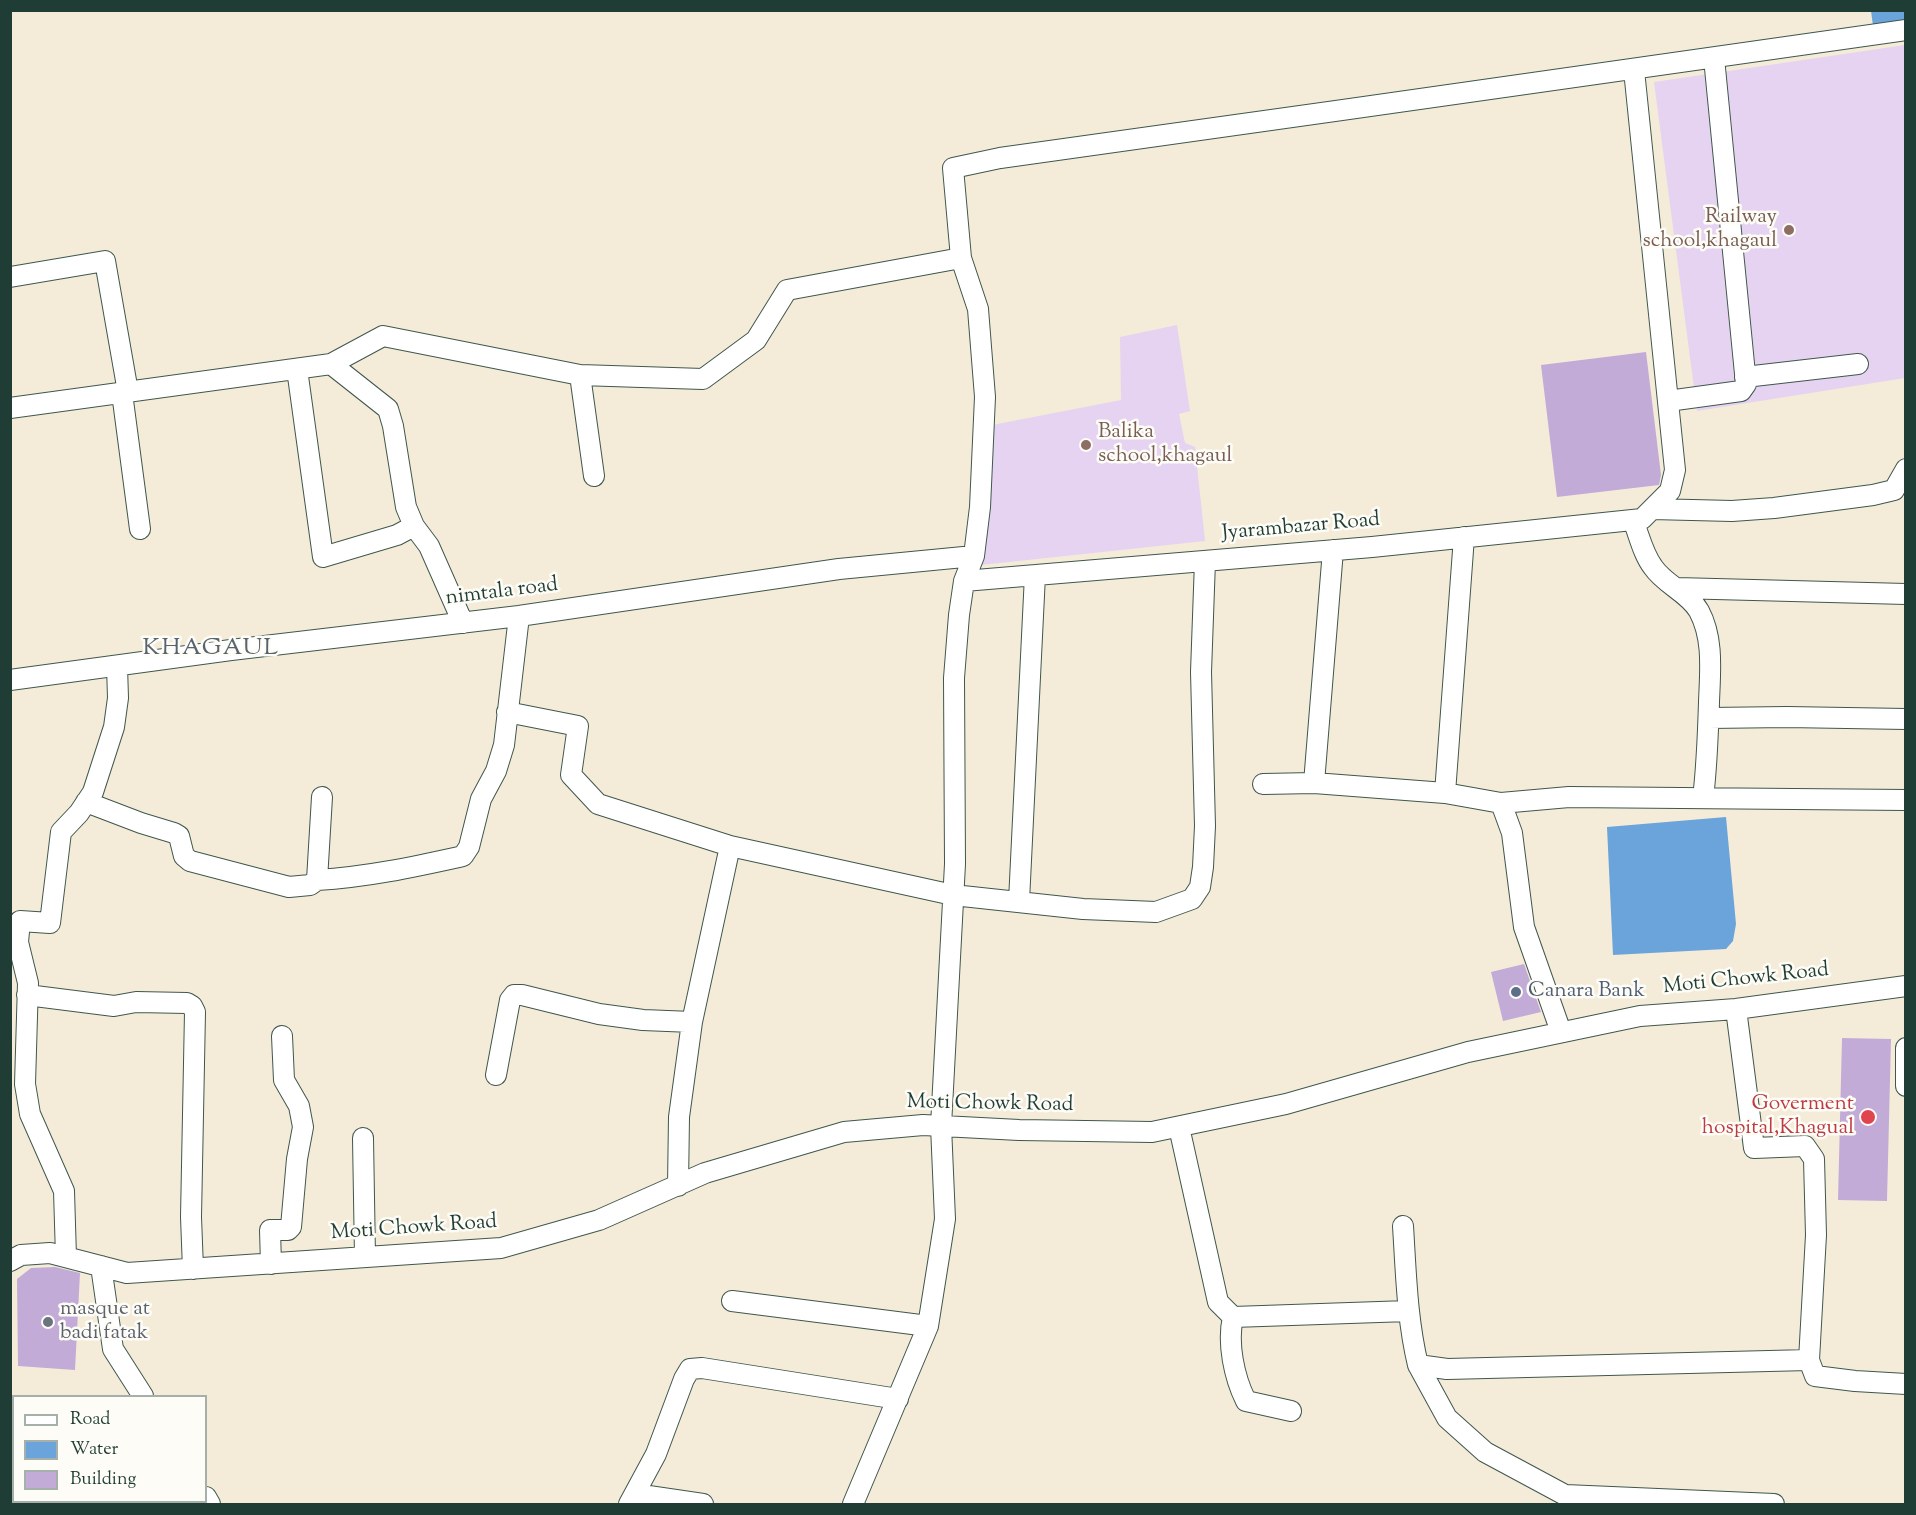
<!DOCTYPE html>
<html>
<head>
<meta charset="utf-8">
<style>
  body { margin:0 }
  #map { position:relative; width:1916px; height:1515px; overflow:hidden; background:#f4ecd8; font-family:"Sorts Mill Goudy",serif }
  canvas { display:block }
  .frame { position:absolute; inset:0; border:12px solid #1f3d34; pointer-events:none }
  .legend { position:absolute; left:12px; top:1395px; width:195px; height:108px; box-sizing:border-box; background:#fdfcf7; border:2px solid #a4b0a9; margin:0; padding:8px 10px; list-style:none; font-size:18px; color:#1f3d34 }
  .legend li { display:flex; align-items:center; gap:12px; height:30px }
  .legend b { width:30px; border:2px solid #a4b0a9 }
</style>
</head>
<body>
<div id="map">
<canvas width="1916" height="1515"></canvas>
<div class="frame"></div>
<ul class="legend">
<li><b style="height:8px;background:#fff"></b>Road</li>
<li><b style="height:16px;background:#6aa4da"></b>Water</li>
<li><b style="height:16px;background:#c2abd7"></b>Building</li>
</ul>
</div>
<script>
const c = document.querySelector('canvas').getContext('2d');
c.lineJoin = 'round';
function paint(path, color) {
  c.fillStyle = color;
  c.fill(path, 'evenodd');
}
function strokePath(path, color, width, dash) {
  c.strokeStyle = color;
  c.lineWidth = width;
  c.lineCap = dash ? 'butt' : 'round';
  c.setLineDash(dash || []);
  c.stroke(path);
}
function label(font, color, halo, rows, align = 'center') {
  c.font = font + ' "Sorts Mill Goudy",serif';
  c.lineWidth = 5;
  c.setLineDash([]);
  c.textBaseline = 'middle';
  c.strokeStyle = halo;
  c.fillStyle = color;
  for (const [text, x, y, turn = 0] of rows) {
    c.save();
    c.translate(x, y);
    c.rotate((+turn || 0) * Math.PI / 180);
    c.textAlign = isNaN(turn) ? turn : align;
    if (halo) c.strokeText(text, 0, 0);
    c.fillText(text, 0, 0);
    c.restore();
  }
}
paint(new Path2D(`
  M1905 45V378L1697 411 1654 82Z
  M1177 325 1190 411 1179 414 1185 443 1195 447 1205 541 981 565 982 427 1121 400 1120 337Z`), '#e5d3f1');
paint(new Path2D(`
  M1871 11H1905V28L1874 33Z
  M1726 817 1736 924 1733 941 1726 949 1613 955 1607 827Z`), '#6aa4da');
paint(new Path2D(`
  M1646 352 1661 475 1659 485 1557 497 1541 365Z
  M1524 964 1541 1012 1503 1021 1491 972Z
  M1842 1038 1891 1039 1887 1201 1838 1200Z
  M55 1267 80 1273 75 1370 18 1366 17 1279 31 1268Z`), '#c2abd7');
const minor = new Path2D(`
  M961 258 978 309 985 397 980 507 974 556
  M10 277 105 261 128 392
  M331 364 388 409 393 426 406 507 414 526 429 546 463 623
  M297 369 323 557 397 535 414 526
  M580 375 703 379 756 340 787 290 961 258 953 168 1000 158C1302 115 1604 75 1906 30
  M1745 377 1858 364
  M122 393 140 529
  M1668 401 1741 391 1746 384 1714 58
  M10 408 331 364 383 336 580 375 594 476
  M1652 509 1732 511 1774 508 1873 495 1894 490 1906 469
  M1633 520C1639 535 1643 554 1653 567 1665 585 1688 592 1699 611 1714 639 1710 672 1709 702 1708 734 1707 766 1703 798
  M1464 537 1445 793 1501 803 1512 833 1524 927 1561 1032
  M964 581 1372 547 1642 519 1670 491 1675 470 1634 70
  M1677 588 1906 594
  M10 680 231 650 519 616 839 569 974 556 964 581 959 615 954 678 955 864 941 1126 945 1219 928 1326 853 1504
  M507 712 578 726 571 775 598 804 730 846 953 895 1083 909 1156 912 1192 899 1200 887 1203 867 1205 826 1201 672 1205 561
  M1709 718 1787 717 1906 719
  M1314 783 1445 793
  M1263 784 1314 783 1333 550
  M86 802 141 823 174 833 179 836 184 856 190 861 289 887 310 885 317 880 322 797
  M1501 803 1569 797 1906 800
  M317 880C368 877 413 867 463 856L469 847 481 799 496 771 504 745 519 616
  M1019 901 1035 575
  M27 995 114 1006 136 1002 187 1003 192 1006 195 1012 191 1217 193 1269
  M1736 1009 1754 1148 1805 1146 1814 1159 1816 1235 1809 1360 1815 1376 1855 1381 1906 1384
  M1906 1048V1086
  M496 1075 510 1000 514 995H522L599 1014 643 1020 692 1022
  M1179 1127 1218 1302 1233 1317 1408 1311
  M363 1138 365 1257
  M678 1186 679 1117 692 1022 730 846
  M1403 1226C1406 1273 1407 1319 1418 1365L1447 1369 1809 1360
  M66 1257 64 1191 30 1114 25 1084 28 983 18 942 20 921 50 923 61 832 79 813 93 792 114 727 118 698 117 666
  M10 1261 21 1255 50 1253 127 1273 501 1248 599 1220 705 1173 844 1132 923 1125 1019 1130 1152 1132 1286 1104 1468 1052 1640 1016 1736 1009 1906 986
  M271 1264 270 1230H288L291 1227 297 1159 303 1127 299 1106 284 1080 282 1036
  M101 1266 113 1349 143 1396
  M732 1301 928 1326
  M1233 1317C1227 1343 1234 1377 1246 1401L1291 1411
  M1418 1365 1447 1418 1485 1452 1565 1495 1774 1504
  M635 1494 703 1504
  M206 1497 210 1504
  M629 1504 656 1454 684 1379 690 1369 702 1368 898 1399`);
strokePath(minor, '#3f574d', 22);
strokePath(minor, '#fff', 20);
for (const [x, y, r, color] of [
  [1789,230,6,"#8d6e63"],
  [1086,445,6,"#8d6e63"],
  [1516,992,6,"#5c6f8a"],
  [1868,1117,8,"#e0444e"],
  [48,1322,6,"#6b7280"]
]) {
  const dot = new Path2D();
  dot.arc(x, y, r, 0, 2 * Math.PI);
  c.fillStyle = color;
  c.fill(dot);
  strokePath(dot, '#fdfcf7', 2);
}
label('21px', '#785e54', '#fdfcf7', [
  ["Railway",1777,218],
  ["school,khagaul",1777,242],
  ["Balika",1098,433,"left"],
  ["school,khagaul",1098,457,"left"]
], 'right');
label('21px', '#1f3d34', '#fdfcf7', [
  ["Jyarambazar Road",1301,528,-5],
  ["nimtala road",502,593,-7],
  ["Moti Chowk Road",1746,980,-6],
  ["Moti Chowk Road",990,1105,1],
  ["Moti Chowk Road",414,1229,-4]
]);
label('21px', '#4e5e75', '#fdfcf7', [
  ["Canara Bank",1528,992]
], 'left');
label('21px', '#be3a42', '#fdfcf7', [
  ["Goverment",1854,1105],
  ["hospital,Khagual",1854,1129]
], 'right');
label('21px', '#5b616d', '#fdfcf7', [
  ["masque at",60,1310],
  ["badi fatak",60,1334]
], 'left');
c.letterSpacing = '1.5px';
label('24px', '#58646d', '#fdfcf7', [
  ["KHAGAUL",211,650]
]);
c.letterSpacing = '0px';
</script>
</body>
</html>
